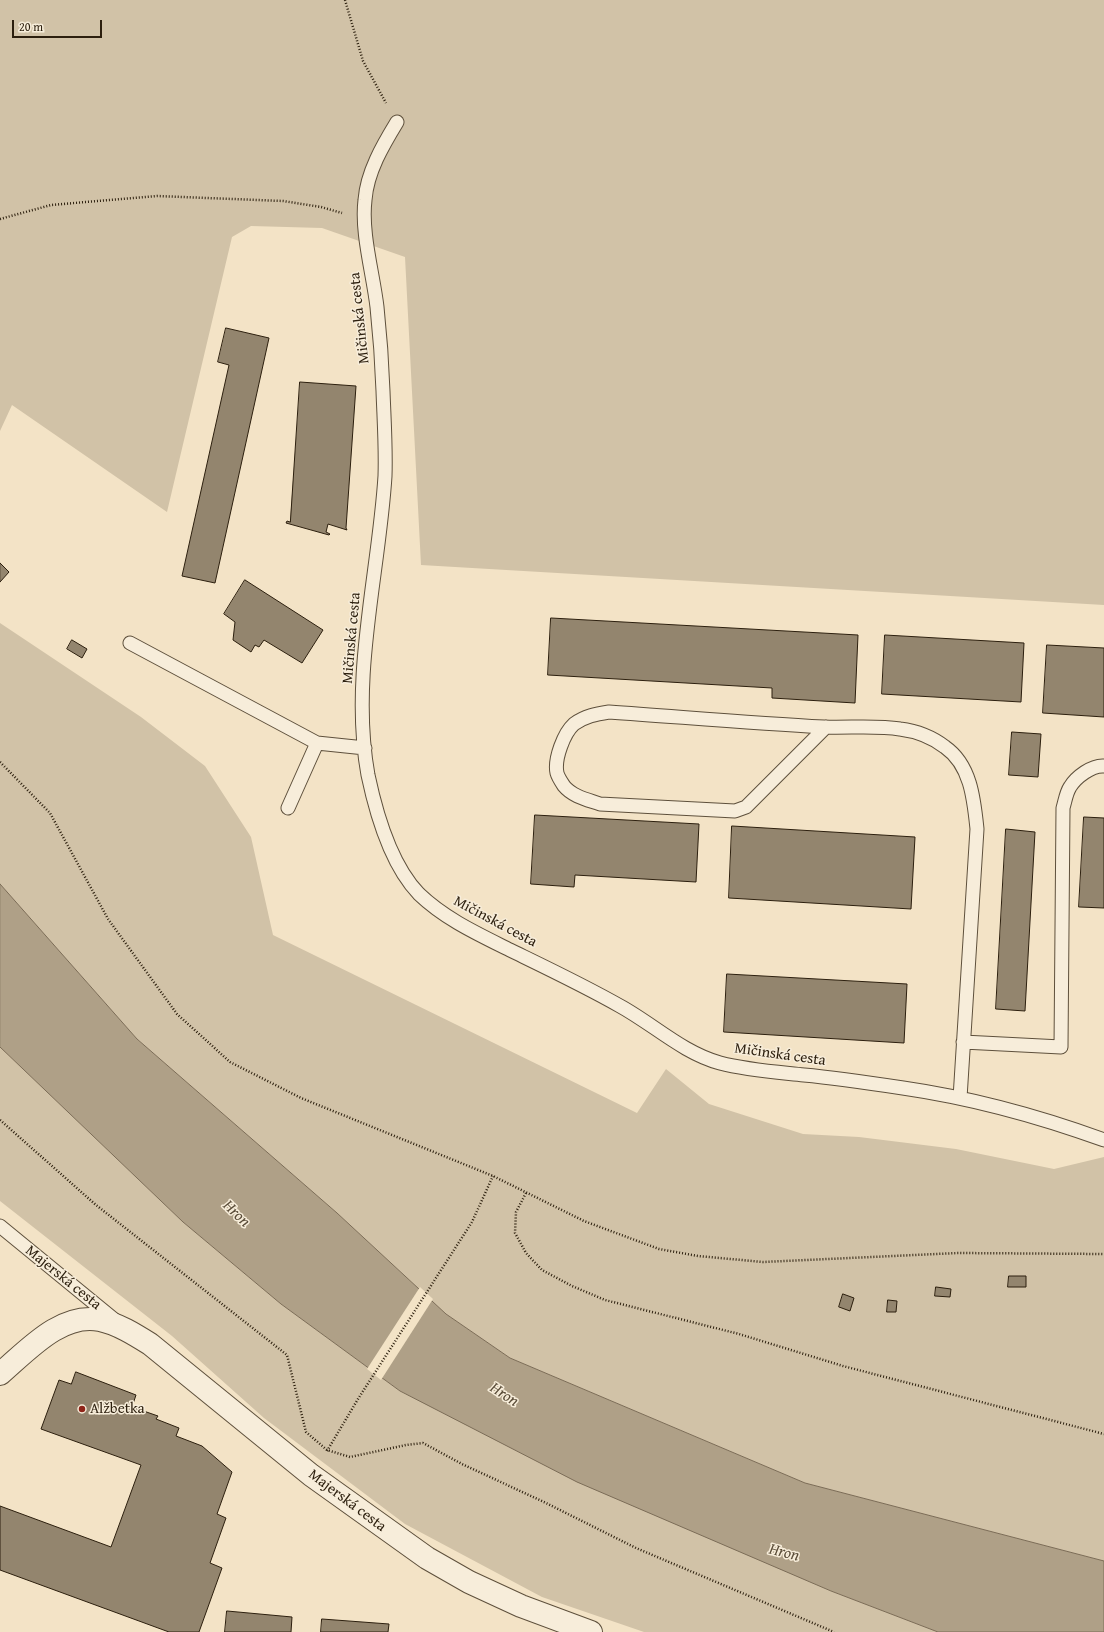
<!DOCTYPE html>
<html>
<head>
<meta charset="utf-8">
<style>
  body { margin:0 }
  #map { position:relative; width:1104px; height:1632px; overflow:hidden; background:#f3e3c6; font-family:"Gentium Book Plus",serif }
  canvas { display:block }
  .scale { position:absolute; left:12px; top:20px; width:90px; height:18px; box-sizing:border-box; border:2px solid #2c1f0e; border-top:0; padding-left:5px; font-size:12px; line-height:14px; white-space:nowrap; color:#2c1f0e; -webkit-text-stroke:3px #f7edda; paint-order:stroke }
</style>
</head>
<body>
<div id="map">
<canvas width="1104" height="1632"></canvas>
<div class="scale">20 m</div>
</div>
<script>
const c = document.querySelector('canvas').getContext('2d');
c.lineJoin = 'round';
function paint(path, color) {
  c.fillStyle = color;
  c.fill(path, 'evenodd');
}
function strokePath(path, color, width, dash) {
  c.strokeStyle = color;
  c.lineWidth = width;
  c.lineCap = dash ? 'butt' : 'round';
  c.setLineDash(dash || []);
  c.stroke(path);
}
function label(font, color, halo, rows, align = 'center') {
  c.font = font + ' "Gentium Book Plus",serif';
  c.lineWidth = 3;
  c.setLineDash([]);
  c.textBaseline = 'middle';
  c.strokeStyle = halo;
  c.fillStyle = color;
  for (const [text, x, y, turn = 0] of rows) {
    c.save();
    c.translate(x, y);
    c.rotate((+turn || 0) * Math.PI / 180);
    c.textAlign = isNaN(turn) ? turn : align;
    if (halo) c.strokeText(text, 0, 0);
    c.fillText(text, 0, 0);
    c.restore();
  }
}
paint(new Path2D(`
  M0 0H1104V605L421 565 405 257 322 228 251 226 232 237 167 512 12 405 0 431Z
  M0 623 141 717 205 766 251 837 273 935 637 1113 666 1069 709 1104 803 1134 859 1137 956 1149 1054 1169 1104 1157V1561L805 1483 510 1358 446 1314 337 1213 137 1039 0 884Z
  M0 1047 183 1222 281 1304 400 1391 831 1591 938 1632H644L542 1597 405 1524 264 1418 172 1336 0 1201Z`), '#d1c2a7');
const water = new Path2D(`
  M0 884 137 1039 337 1213 446 1314 510 1358 805 1483 1104 1561V1632H938L831 1591 577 1482 400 1391 281 1304 183 1222 0 1047Z`);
paint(water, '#afa087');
strokePath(water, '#7b6c57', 1);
paint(new Path2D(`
  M420 1287 433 1299 381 1380 367 1369Z`), '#f3e3c6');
const building = new Path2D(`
  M226 328 269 338 215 583 182 576 229 365 218 362Z
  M300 382 356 386 346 528 347 530 328 524 326 532 330 534 329 535 286 523 287 521 290 522Z
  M0 563 9 572 0 582Z
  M245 580 323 630 302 663 264 640 259 647 255 645 251 652 233 640 235 622 224 614Z
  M551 618 858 635 855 703 772 698V688L548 675Z
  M885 635 1024 643 1021 702 882 694Z
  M72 640 87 649 82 658 67 649Z
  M1047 645 1104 648V717L1043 713Z
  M1012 732 1041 734 1038 777 1009 775Z
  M535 815 699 824 696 882 575 875 574 887 531 884Z
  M1084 817 1104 818V908L1079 907Z
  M732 826 915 837 911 909 729 898Z
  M1006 829 1035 832 1025 1011 996 1009Z
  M727 974 907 984 904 1043 724 1032Z
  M1009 1276H1026V1287H1008Z
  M936 1287 951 1289 950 1297 935 1296Z
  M843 1294 854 1298 850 1311 839 1307Z
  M888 1300 897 1301 896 1312H887Z
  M76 1372 136 1395 132 1407 158 1416 156 1419 179 1428 176 1436 202 1446 232 1472 217 1514 226 1518 210 1563 222 1568 199 1632H169L0 1570V1506L111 1547 141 1465 41 1429 59 1380 71 1384Z
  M227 1611 292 1617 291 1632H225Z
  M322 1619 389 1624 388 1632H321Z`);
paint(building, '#93856e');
strokePath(building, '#2c1f0e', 1);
const service = new Path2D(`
  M397 122C383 145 367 172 365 200 361 233 373 273 377 307 380 335 382 363 383 391 384 419 386 448 385 476 379 573 350 677 368 775 376 813 391 865 419 894 445 919 478 934 510 950 547 968 585 986 620 1006 653 1024 683 1053 720 1063 747 1070 776 1072 804 1075 837 1078 870 1083 903 1088 972 1098 1038 1116 1104 1140
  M130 643 317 743 365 748
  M826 727 746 807 735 811 600 804C589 800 573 797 564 786 562 783 558 777 557 773 554 759 564 733 574 724 585 716 596 714 609 712 681 717 753 723 824 727 849 728 876 725 900 729 916 731 932 737 945 747 971 765 974 800 977 829L960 1098
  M288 808 317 743
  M963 1042 1061 1047 1063 808C1065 802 1066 793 1070 787 1076 777 1092 765 1104 766
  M0 1226 116 1321`);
const minor = new Path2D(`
  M0 1374C27 1351 61 1312 100 1320 118 1324 134 1334 150 1344L311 1475 427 1558 469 1582 521 1606 591 1632`);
strokePath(service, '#5e503c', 15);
strokePath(minor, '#5e503c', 24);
strokePath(new Path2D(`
  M345 0 363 61 386 103
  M0 219 51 205 157 196 283 201 321 207 342 213
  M0 762 50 813 108 919 177 1014 230 1062 301 1098 493 1176 584 1221 659 1249 698 1256 763 1262 958 1253 1104 1254
  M0 1120 96 1205 287 1355 306 1432 327 1450 350 1457 406 1445 423 1443 462 1464 546 1503 636 1548 834 1632
  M526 1193 516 1212 515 1233 526 1253 542 1270 572 1286 605 1300 739 1334 843 1366 1104 1434
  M327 1451 358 1399 472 1222 493 1176`), '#2c1f0e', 2.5, [1, 2]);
strokePath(service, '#f7edda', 13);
strokePath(minor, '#f7edda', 22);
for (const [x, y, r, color] of [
  [82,1409,4,"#8f2418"]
]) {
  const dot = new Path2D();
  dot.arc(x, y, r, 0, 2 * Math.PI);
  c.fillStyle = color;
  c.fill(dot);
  strokePath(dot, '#f7edda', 1.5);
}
label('15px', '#2c1f0e', '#f7edda', [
  ["Mičinská cesta",360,318,-96],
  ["Mičinská cesta",352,638,-85],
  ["Mičinská cesta",495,922,28],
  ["Mičinská cesta",780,1055,8],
  ["Majerská cesta",63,1278,39],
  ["Majerská cesta",347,1501,37]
]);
label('15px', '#2c1f0e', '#f7edda', [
  ["Alžbetka",90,1409]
], 'left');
label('italic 16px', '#5a4c38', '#f7edda', [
  ["Hron",236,1214,44],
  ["Hron",504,1395,33],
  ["Hron",784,1553,14]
]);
</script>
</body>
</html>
